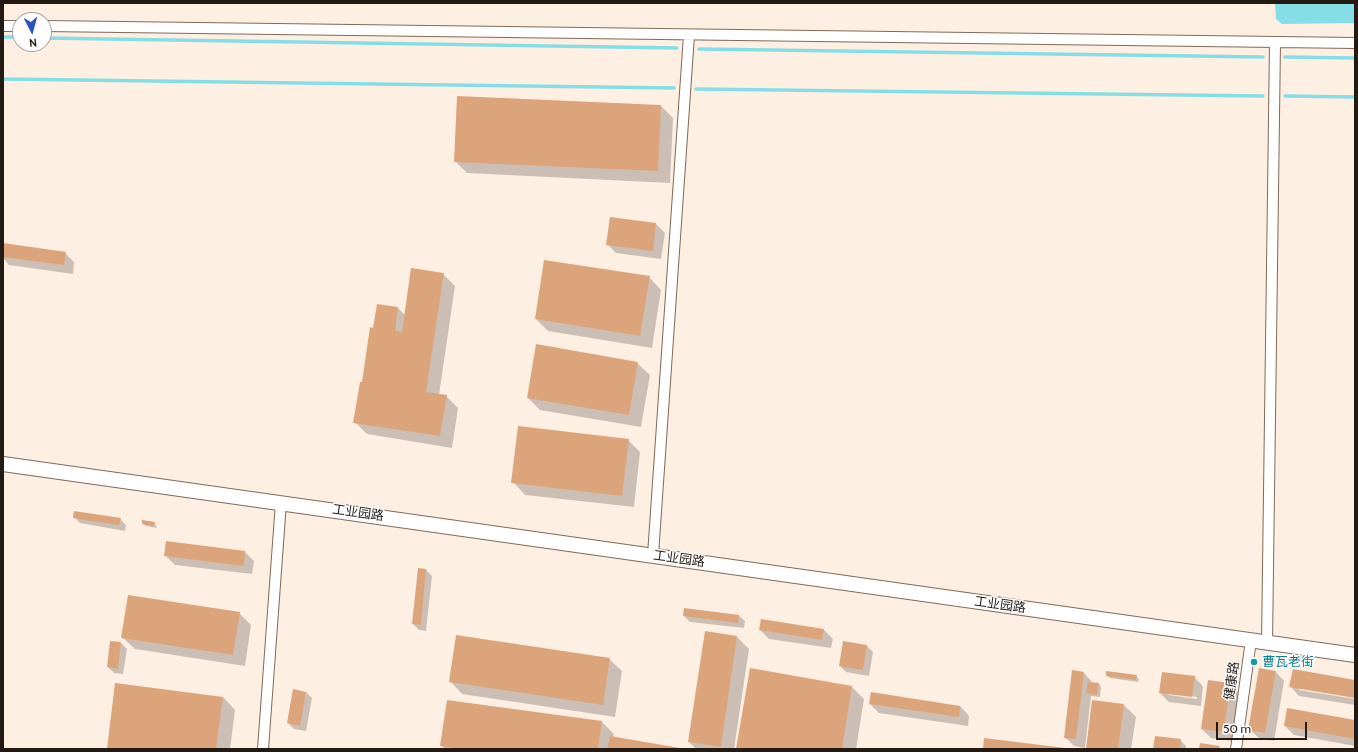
<!DOCTYPE html>
<html>
<head>
<meta charset="utf-8">
<style>
  body { margin:0 }
  #map { position:relative; width:1358px; height:752px; overflow:hidden; background:#feefe3; font-family:Cabin,sans-serif }
  canvas { display:block }
  .frame { position:absolute; inset:0; border:4px solid #231a13; pointer-events:none }
  .north { position:absolute; left:12px; top:12px; width:40px; height:40px; box-sizing:border-box; background:#fff; border:1px solid #a7a3a1; border-radius:50%; rotate:174deg; font-size:11px; font-weight:700; line-height:16px; text-align:center; color:#231a13 }
  .north::after { content:''; display:block; margin:auto; width:14px; height:18px; background:#2c52c1; clip-path:polygon(50% 0,100% 100%,50% 72%,0 100%) }
  .scale { position:absolute; left:1216px; top:722px; width:91px; height:18px; box-sizing:border-box; border:2px solid #231a13; border-top:0; padding-left:5px; font-size:12px; line-height:14px; white-space:nowrap; color:#231a13; -webkit-text-stroke:3px #fff; paint-order:stroke }
</style>
</head>
<body>
<div id="map">
<canvas width="1358" height="752"></canvas>
<div class="frame"></div>
<div class="north">N</div>
<div class="scale">50 m</div>
</div>
<script>
const c = document.querySelector('canvas').getContext('2d');
c.lineJoin = 'round';
function paint(path, color) {
  c.fillStyle = color;
  c.fill(path, 'evenodd');
}
function strokePath(path, color, width, dash) {
  c.strokeStyle = color;
  c.lineWidth = width;
  c.lineCap = dash ? 'butt' : 'round';
  c.setLineDash(dash || []);
  c.stroke(path);
}
function label(font, color, halo, rows, align = 'center') {
  c.font = font + ' Cabin,"Noto Sans SC",sans-serif';
  c.lineWidth = 3;
  c.setLineDash([]);
  c.textBaseline = 'middle';
  c.strokeStyle = halo;
  c.fillStyle = color;
  for (const [text, x, y, turn = 0] of rows) {
    c.save();
    c.translate(x, y);
    c.rotate((+turn || 0) * Math.PI / 180);
    c.textAlign = isNaN(turn) ? turn : align;
    if (halo) c.strokeText(text, 0, 0);
    c.fillText(text, 0, 0);
    c.restore();
  }
}
paint(new Path2D(`
  M1275 3H1355V23L1282 24 1276 19Z`), '#85dee6');
paint(new Path2D(`
  M661 106 673 118 670 183 467 173 455 161Z
  M656 224 665 233 661 259 616 253 607 244Z
  M3 244 65 253 74 262 73 274 9 265 3 258Z
  M443 274 455 286 439 395 446 396 458 408 452 448 367 434 355 422 365 384 376 329 378 305 398 308 405 315Z
  M649 277 661 290 652 348 548 331 536 319Z
  M637 363 650 375 641 427 540 410 528 398Z
  M628 440 640 452 634 507 525 495 513 482Z
  M74 517 120 519 126 525 125 531 80 523Z
  M154 522 157 528 146 526 143 524Z
  M167 542 245 552 254 561 252 574 175 565 165 555Z
  M419 569 426 570 432 576 426 631 419 630 413 624Z
  M685 609 739 616 745 621 744 628 690 622 684 616Z
  M239 613 251 625 245 666 135 649 122 637Z
  M760 630H824L833 639 831 648 769 639Z
  M737 637 749 649 734 749H696L689 742Z
  M121 643 127 649 123 674 114 673 108 667Z
  M867 646 873 652 869 676 846 672 840 666Z
  M609 659 622 671 615 717 462 694 450 681Z
  M1275 671 1284 681 1274 741 1259 738 1249 729Z
  M1084 673 1093 683 1099 684 1101 687 1100 697 1091 696 1085 748 1074 746 1065 737Z
  M1107 675 1136 676 1139 679 1138 682 1110 678Z
  M1194 677 1203 686 1201 706 1169 702 1160 693ZM1169 693 1197 697V699L1169 695Z
  M1209 681 1230 684 1239 693 1233 741 1211 738 1202 729Z
  M1355 681V697L1299 688V690L1355 699V705L1299 696 1290 686Z
  M852 687 864 699 856 749H737Z
  M306 692 312 698 306 731 294 729 288 723Z
  M223 697 235 710 230 749H108Z
  M870 704 960 706 969 716 968 726 879 713Z
  M1124 705 1136 717 1131 749H1087Z
  M1355 721V746L1294 735 1285 726Z
  M602 722 614 734 613 738 679 749H445L442 746Z
  M1180 740 1186 746V749H1154Z`), '#0003');
strokePath(new Path2D(`
  M3 37H20
  M44 38 677 48
  M699 49 1263 57
  M1285 57 1355 58
  M3 79 674 88
  M696 89 1263 96
  M1285 96 1355 97`), '#85dee6', 3.5);
paint(new Path2D(`
  M457 96 661 105 658 171 454 162Z
  M610 217 656 223 653 251 606 245Z
  M3 243 66 252 64 265 3 257Z
  M544 260 650 276 640 336 535 319Z
  M411 268 444 273 426 392 447 395 440 436 353 423 360 382H362L370 327 373 328 377 304 398 307 395 331 402 332Z
  M536 344 638 362 629 415 527 398Z
  M518 426 629 439 622 496 511 483Z
  M74 511 121 518 119 525 73 518Z
  M142 520 155 522 154 526 142 524Z
  M166 541 245 551 244 566 164 556Z
  M418 568 426 569 421 625 412 624Z
  M128 595 240 612 233 655 121 638Z
  M684 608 739 615 738 623 683 616Z
  M761 619 824 629 822 640 759 630Z
  M705 631 737 636 721 747 688 742Z
  M456 635 610 658 603 705 449 682Z
  M110 641 121 642 118 669 107 667Z
  M843 641 867 645 863 670 839 666Z
  M750 668 852 686 842 749H736Z
  M1259 668 1276 671 1265 733 1248 730Z
  M1293 669 1355 680V698L1289 687Z
  M1072 670 1084 672 1076 739 1064 738Z
  M1106 671 1137 675 1136 680 1106 676Z
  M1162 672 1195 676 1192 697 1159 693Z
  M1208 680 1230 683 1224 732 1201 729Z
  M1088 682 1099 683 1097 695 1086 693Z
  M115 683 223 697 216 749H107Z
  M293 689 306 692 300 726 287 723Z
  M871 692 960 706 959 717 869 704Z
  M447 700 602 721 598 749H463L440 746Z
  M1092 700 1124 704 1118 749H1086Z
  M1287 708 1355 720V739L1284 726Z
  M610 736 680 748V749H607Z
  M1155 736 1181 739 1180 749H1153Z
  M984 738 1065 748V749H983Z
  M1200 743 1220 746 1219 749H1199Z`), '#dca47b');
const street = new Path2D(`
  M3 26H20
  M44 26 1355 43
  M653 555 689 35
  M1267 643 1275 42
  M263 749 281 502
  M1236 749 1251 640`);
const secondary = new Path2D(`
  M3 464 1355 655`);
strokePath(street, '#806a58', 12);
strokePath(secondary, '#806a58', 16);
strokePath(street, '#fff', 10);
strokePath(secondary, '#fff', 14);
for (const [x, y, r, color] of [
  [1254,662,4,"#0f9aa8"]
]) {
  const dot = new Path2D();
  dot.arc(x, y, r, 0, 2 * Math.PI);
  c.fillStyle = color;
  c.fill(dot);
  strokePath(dot, '#fff', 1.5);
}
label('13px', '#231a13', '#fff', [
  ["工业园路",358,513,8],
  ["工业园路",679,559,8],
  ["工业园路",1000,605,8],
  ["健康路",1232,681,-82]
]);
label('13px', '#0d838f', '#fff', [
  ["曹瓦老街",1262,662]
], 'left');
</script>
</body>
</html>
